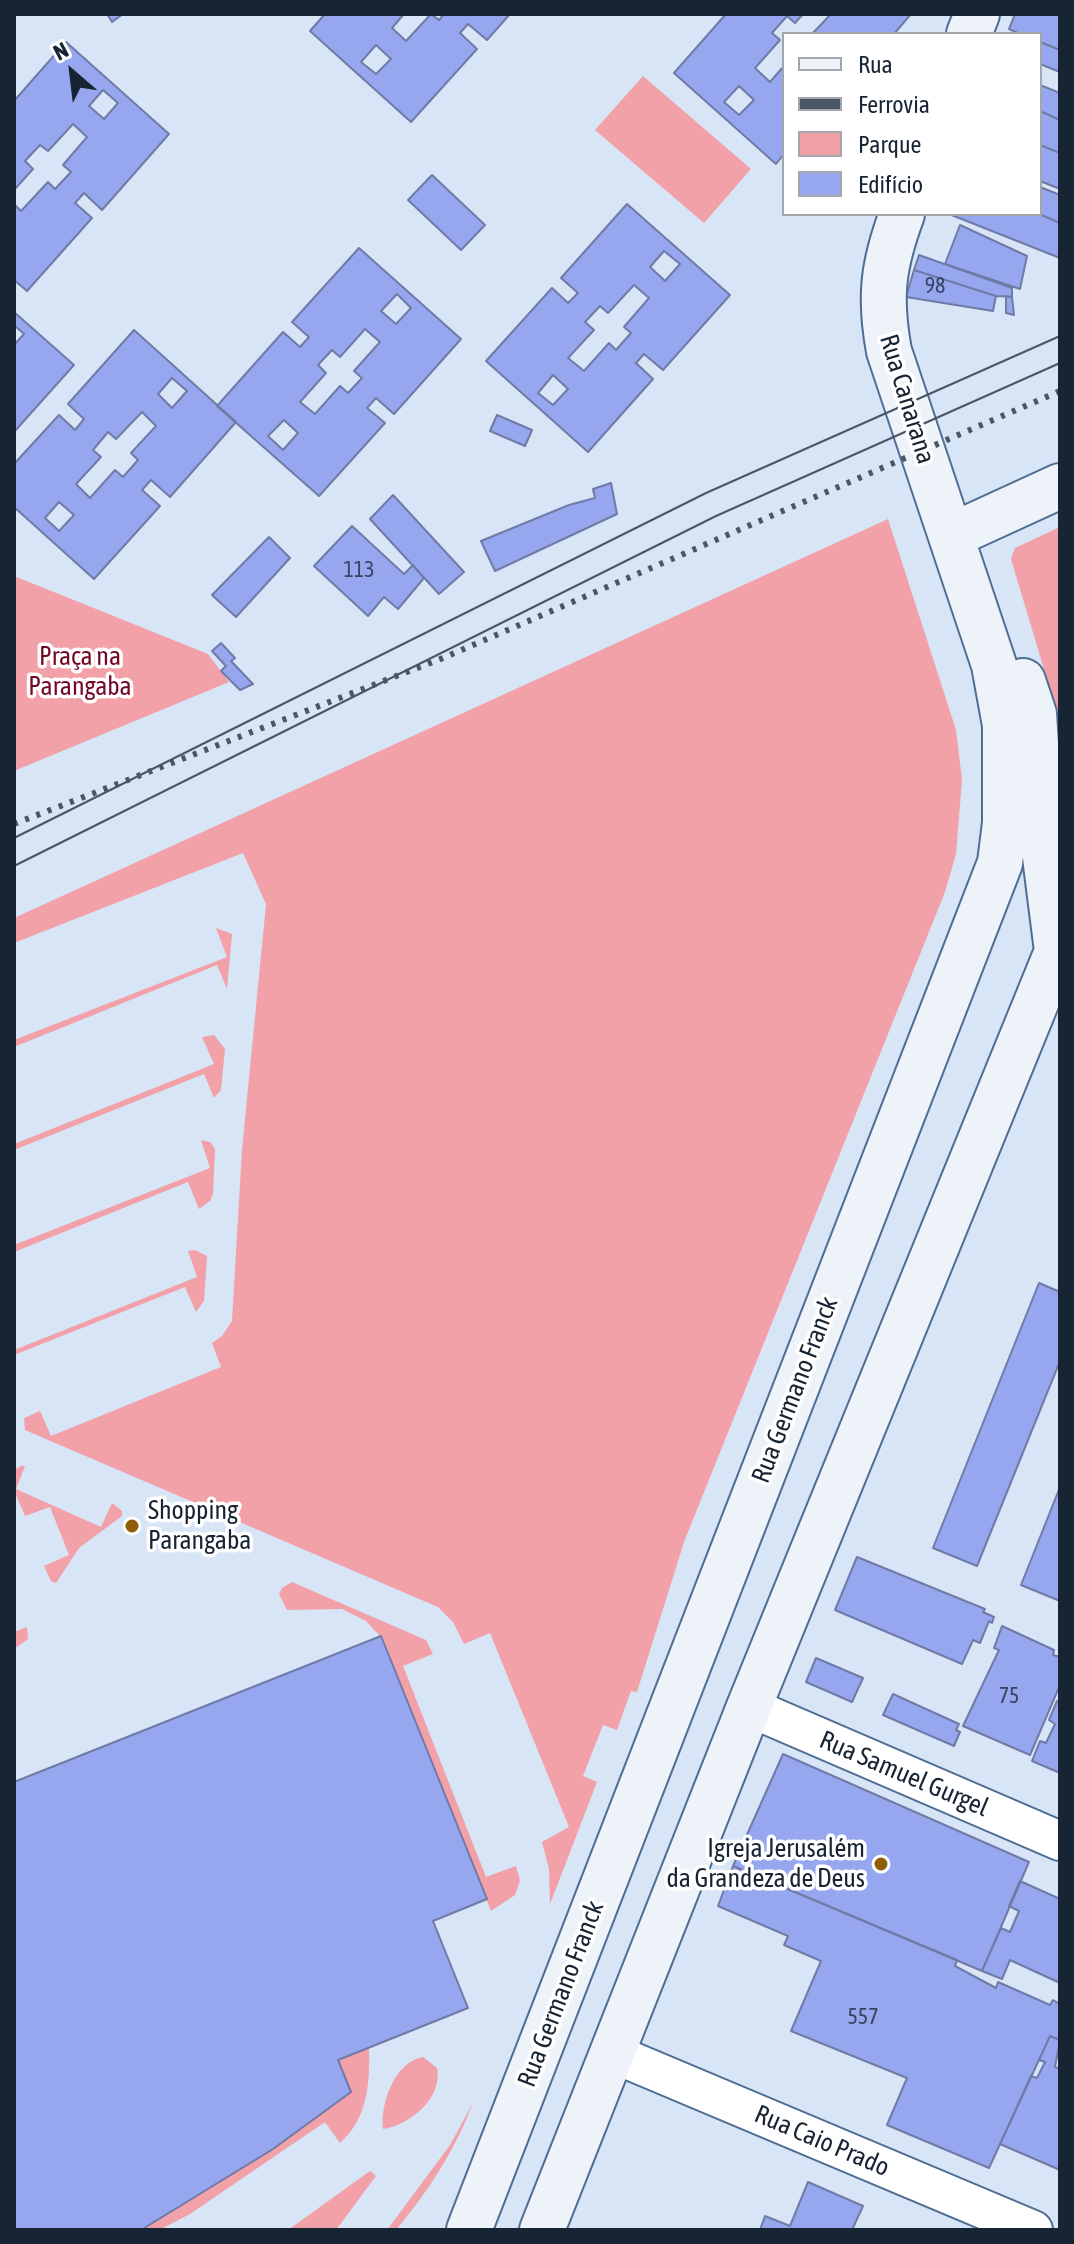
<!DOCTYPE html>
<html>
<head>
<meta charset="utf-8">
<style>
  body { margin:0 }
  #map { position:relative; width:1074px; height:2244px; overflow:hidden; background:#d7e5f6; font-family:"Asap Condensed",sans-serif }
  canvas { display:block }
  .frame { position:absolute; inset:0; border:16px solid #172434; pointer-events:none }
  .legend { position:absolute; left:782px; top:32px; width:260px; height:184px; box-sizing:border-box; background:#fff; border:2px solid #a2a7ae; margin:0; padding:10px 14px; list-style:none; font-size:24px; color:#172434 }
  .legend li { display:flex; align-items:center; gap:16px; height:40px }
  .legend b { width:40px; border:2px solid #a2a7ae }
  .north { position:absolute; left:32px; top:32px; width:80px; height:80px; -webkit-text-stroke:6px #fff; paint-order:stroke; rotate:332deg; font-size:22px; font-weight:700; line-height:32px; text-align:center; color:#172434 }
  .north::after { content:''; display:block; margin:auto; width:28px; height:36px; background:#172434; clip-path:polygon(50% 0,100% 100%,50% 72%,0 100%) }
</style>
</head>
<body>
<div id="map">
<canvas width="1074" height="2244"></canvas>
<div class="frame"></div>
<ul class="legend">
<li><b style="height:10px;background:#eef3f9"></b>Rua</li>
<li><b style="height:10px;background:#495666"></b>Ferrovia</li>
<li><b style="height:22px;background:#f1a1a7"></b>Parque</li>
<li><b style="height:22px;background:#97a7ef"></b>Edifício</li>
</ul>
<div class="north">N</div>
</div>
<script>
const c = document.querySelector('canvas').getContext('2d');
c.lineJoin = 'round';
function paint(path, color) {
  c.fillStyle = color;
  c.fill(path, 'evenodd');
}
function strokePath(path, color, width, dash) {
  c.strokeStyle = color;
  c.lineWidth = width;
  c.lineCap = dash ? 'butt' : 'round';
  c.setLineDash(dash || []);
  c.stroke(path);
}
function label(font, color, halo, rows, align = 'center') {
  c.font = font + ' "Asap Condensed",sans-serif';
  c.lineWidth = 7;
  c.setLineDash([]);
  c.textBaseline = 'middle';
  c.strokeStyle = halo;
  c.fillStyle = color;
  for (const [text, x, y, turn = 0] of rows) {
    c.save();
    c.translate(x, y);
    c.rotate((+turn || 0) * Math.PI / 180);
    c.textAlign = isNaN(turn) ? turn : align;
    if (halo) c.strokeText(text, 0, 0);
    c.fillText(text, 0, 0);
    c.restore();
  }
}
paint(new Path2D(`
  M643 76 751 169 704 223 595 130Z
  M888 519 956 730 962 780 956 854 945 892 684 1542 637 1692 631 1691 617 1730 603 1725 583 1776 597 1782 550 1904 549 1869 542 1842 569 1827 490 1633 464 1644 453 1622 438 1607 25 1430 24 1418 40 1411 51 1436 221 1367 212 1343 222 1336 232 1321 242 1150 266 904 243 853 14 943V918Z
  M1060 527V723L1011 559 1015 548Z
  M14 576 208 654 229 682 14 771Z
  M216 928 232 934 227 989 217 965 14 1047V1040L227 957Z
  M214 1035 225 1049 221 1090 214 1098 204 1074 14 1150V1144L214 1064 202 1037Z
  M201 1140 210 1142 215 1149 213 1194 210 1201 199 1209 188 1182 14 1252V1245L210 1168Z
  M195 1250 207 1256 204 1301 196 1312 185 1287 14 1355V1350L197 1277 188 1251Z
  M21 1466H25L16 1489 101 1527 112 1503 122 1511V1516L79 1548 56 1583 51 1581 44 1566 69 1555 50 1507 25 1516 14 1490V1470Z
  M292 1582 426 1640 433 1654 403 1666 486 1877 516 1866 520 1880 515 1895 491 1911 380 1636 366 1621 342 1609 287 1610 279 1594 282 1588Z
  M27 1627 28 1639 14 1649V1632Z
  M369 2048C370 2083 368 2118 340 2143L325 2122 190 2214 159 2230H141L273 2149 350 2092 338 2060Z
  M423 2057 437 2068C443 2098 410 2125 383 2129 380 2104 395 2061 423 2057Z
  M473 2103C454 2152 429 2190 396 2230H387L450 2145Z
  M370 2171 376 2176 336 2230H288Z`), '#f1a1a7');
const building = new Path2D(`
  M107 14H123L112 22Z
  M325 14H404L392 28 406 41 431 14 439 20 444 14H510L487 40 468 24 460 33 477 49 411 122 310 31ZM376 45 391 59 376 74 361 62Z
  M726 14H803L795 23 787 16 772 33 780 40 755 68 770 82 784 66V154L776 164 674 73ZM739 86 754 100 739 115 724 102Z
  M831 14H911L894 34H812Z
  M1015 14H1060V50L1040 42V34H1020L1009 29Z
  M66 42 169 134 102 210 84 193 75 203 92 218 27 291 14 280V204L21 211 48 182 55 189 71 172 63 165 87 137 73 124 48 151 40 145 25 161 33 169 14 190V101ZM103 90 118 103 104 119 89 106Z
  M1040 42 1060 50V72L1040 64Z
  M1040 85 1060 93V120L1040 111Z
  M1040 111 1060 120V153L1040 145Z
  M1040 145 1060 153V189L1040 181Z
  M432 175 485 225 461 250 408 200Z
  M1040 187 1060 195V223L1039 214Z
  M627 204 730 295 663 370 644 354 636 363 653 379 588 452 486 361 552 288 568 303 578 293 561 278ZM664 251 680 264 665 281 650 267ZM634 285 649 298 624 327 631 333 616 350 609 343 584 371 568 358 594 330 585 322 600 306 608 313ZM553 375 568 389 553 405 538 393Z
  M949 214H1039L1060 223V258Z
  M960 225 1027 256 1020 289 945 264Z
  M359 248 461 339 394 414 376 398 367 408 385 423 319 496 217 406 283 332 300 347 309 337 292 322ZM397 294 411 308 396 324 381 311ZM365 329 380 342 354 371 362 378 348 393 340 386 315 414 300 402 326 373 318 365 332 350 340 357ZM284 420 298 433 283 450 268 436Z
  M919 255 1012 288V297L996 296 914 270Z
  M914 270 996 296 993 311 906 297Z
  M1006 296 1012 297 1014 315 1006 313Z
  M14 312 74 365 14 432V345L24 334 14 325Z
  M134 330 236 422 170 497 151 480 142 490 160 506 94 579 14 507V464L59 415 75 430 84 419 68 404ZM172 378 187 391 172 408 158 394ZM142 412 156 426 131 453 138 460 123 477 115 470 90 498 76 484 101 457 93 450 108 432 116 439ZM59 502 74 515 59 531 45 518Z
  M497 415 532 430 525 446 490 431Z
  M611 483 617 514 495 571 481 541 569 505 595 498 593 489Z
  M393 495 464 572 439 594 370 519Z
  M352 526 404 574 413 565 424 578 398 609 384 597 368 616 314 566Z
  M269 537 290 558 236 617 212 595Z
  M221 643 235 658 231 661 253 684 240 690 221 671 226 666 212 651Z
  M1039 1283 1060 1292V1361L977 1566 933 1548Z
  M1060 1487V1601L1021 1585Z
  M857 1557 985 1609 983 1612 994 1617 992 1623 989 1621 980 1643 973 1640 962 1664 835 1610Z
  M1002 1626 1054 1650 1053 1655 1060 1657V1685L1030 1755 963 1726 999 1650 994 1648Z
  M381 1636 487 1899 433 1921 468 2008 338 2060 351 2092 273 2149 141 2230H14V1782Z
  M816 1658 863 1678 852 1702 806 1682Z
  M893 1694 959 1724 956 1730 960 1732 954 1746 883 1715Z
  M1057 1701 1060 1703V1773L1032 1761 1040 1741 1046 1743 1055 1724 1049 1720Z
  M783 1754 1029 1862 982 1971 733 1866Z
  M733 1866 957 1960 955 1966 996 1988 998 1982 1050 2005 1053 2000 1060 2004V2040L1050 2036 989 2168 887 2125 907 2078 791 2031 821 1961 784 1945 788 1936 718 1906Z
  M1020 1881 1060 1899V1983L1010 1960 1002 1979 982 1971 1001 1928 1010 1932 1019 1911 1009 1906Z
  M1050 2036 1060 2040 1055 2067 1060 2069V2170L1000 2144 1031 2076 1037 2078 1045 2062 1039 2060Z
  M808 2182 863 2206 852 2230H760L765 2216 790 2226Z`);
paint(building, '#97a7ef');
strokePath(building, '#6f7aa6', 2);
const street = new Path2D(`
  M749 1707 1060 1841
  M612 2053 1033 2230`);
const secondary = new Path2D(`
  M969 34 977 14
  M951 536 1060 486
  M1023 681 1034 714 1042 833 1057 951
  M469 2230 1000 863 1005 823V725L994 665 889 351C879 297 883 265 902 214
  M542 2230 749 1707 1060 944`);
strokePath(street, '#4e6d93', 42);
strokePath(secondary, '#4e6d93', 48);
strokePath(street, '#fff', 38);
strokePath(secondary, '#eef3f9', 44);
strokePath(new Path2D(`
  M14 838 706 493 1060 336
  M14 866 716 516 1060 363`), '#495666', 2);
strokePath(new Path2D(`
  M14 824 443 658 1060 391`), '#495666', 6, [4, 8]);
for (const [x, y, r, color] of [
  [132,1526,8,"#8e5e08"],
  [881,1864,8,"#8e5e08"]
]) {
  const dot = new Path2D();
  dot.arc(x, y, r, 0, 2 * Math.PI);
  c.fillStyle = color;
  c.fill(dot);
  strokePath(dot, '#fff', 3);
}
label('22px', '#374563', null, [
  ["98",935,286],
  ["113",359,570],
  ["75",1009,1696],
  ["557",863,2017]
]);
label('26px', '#172434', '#fff', [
  ["Rua Canarana",907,399,73],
  ["Rua Germano Franck",795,1390,-69],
  ["Rua Samuel Gurgel",904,1774,23],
  ["Rua Germano Franck",561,1994,-69],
  ["Rua Caio Prado",822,2141,23]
]);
label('26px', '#720826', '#fff', [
  ["Praça na",80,657],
  ["Parangaba",80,687]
]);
label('26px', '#172434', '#fff', [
  ["Shopping",148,1511],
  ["Parangaba",148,1541],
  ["Igreja Jerusalém",865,1849,"right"],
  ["da Grandeza de Deus",865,1879,"right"]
], 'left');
</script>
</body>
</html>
